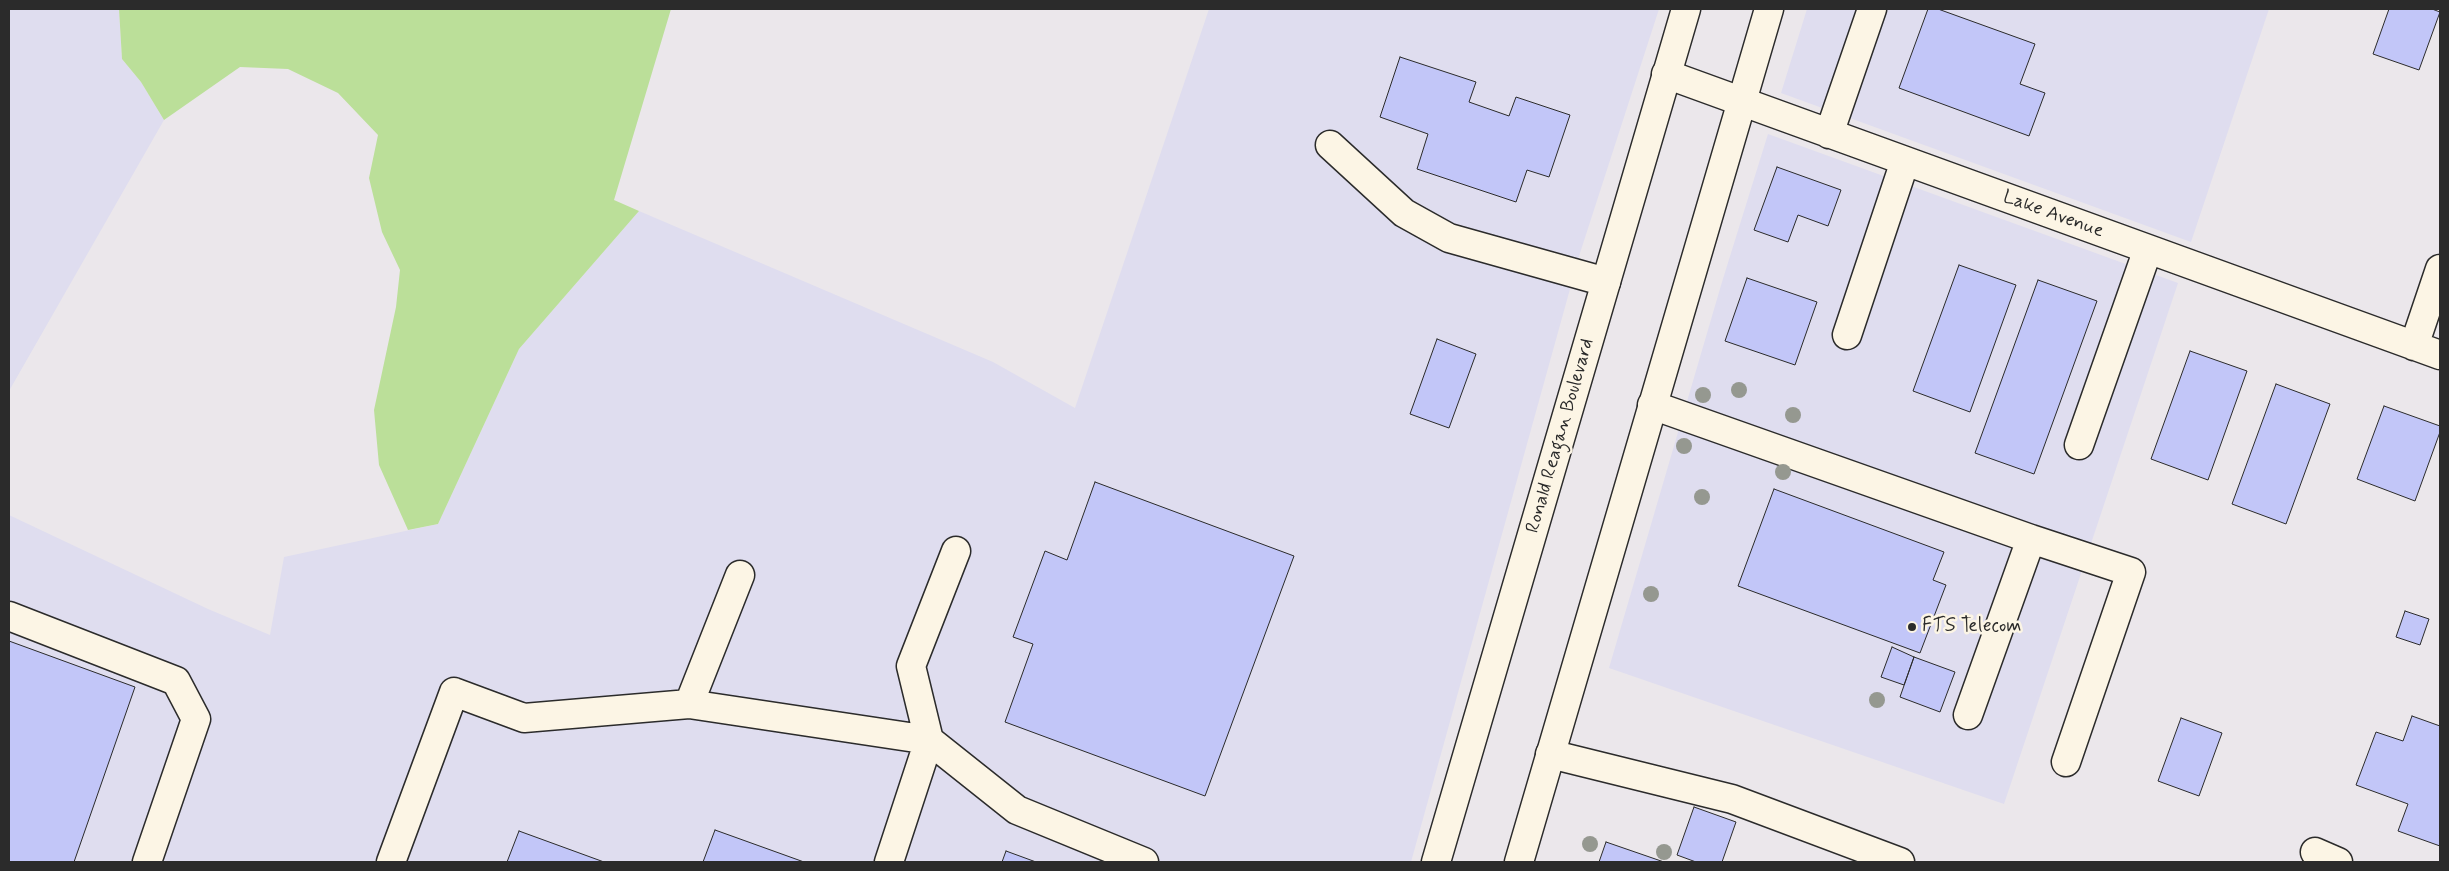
<!DOCTYPE html>
<style>
body{margin:0}
#map{position:relative;width:2449px;height:871px;overflow:hidden;background:#ebe7eb;font-family:Mynerve,sans-serif}
canvas{display:block}
.frame{position:absolute;inset:0;border:10px solid #2b2b2b;pointer-events:none}
</style>
<div id="map">
<canvas width="2449" height="871"></canvas>
<div class="frame"></div>
</div>
<script>
const ctx = document.querySelector('canvas').getContext('2d');
ctx.lineJoin = 'round';
function fillPath(path, color) { ctx.fillStyle = color; ctx.fill(path, 'evenodd'); }
const toPath = rows => new Path2D(rows.map(r => 'M' + r).join(''));
function trace(path, color, width, dash) { ctx.strokeStyle = color; ctx.lineWidth = width; ctx.lineCap = dash ? 'butt' : 'round'; ctx.setLineDash(dash || []); ctx.stroke(path); }
function write(font, color, halo, rows, align = 'center') {
  ctx.font = font + ' Mynerve,sans-serif'; ctx.lineWidth = 5; ctx.setLineDash([]); ctx.textBaseline = 'middle'; ctx.strokeStyle = halo; ctx.fillStyle = color; for (const [text, x, y, turn = 0] of rows) {
    ctx.save(); ctx.translate(x, y); ctx.rotate((+turn || 0) * Math.PI / 180); ctx.textAlign = isNaN(turn) ? turn : align; if (halo) ctx.strokeText(text, 0, 0); ctx.fillText(text, 0, 0); ctx.restore();
  }
}
fillPath(toPath([
 [9,9,119,9,122,59,141,82,164,120,9,391],
 [1209,9,1659,9,1580,253,1411,862,9,862,9,515,208,609,270,635,284,557,438,524,519,349,639,211,993,362,1075,408],
 [1807,9,2269,9,2191,242,1781,93],
 [1768,134,2178,283,2004,804,1609,668,1722,282]
]), '#dfddef');
fillPath(toPath([
 [119,9,671,9,614,200,639,211,519,349,438,524,408,530,379,465,374,410,396,307,400,270,382,232,369,178,378,135,338,93,288,69,240,67,164,120,141,82,122,59]
]), '#bbdf99');
const building = toPath([
 [1928,9,1938,9,2035,44,2020,84,2045,93,2029,136,1899,88,1928,9],
 [2389,9,2432,9,2440,12,2419,70,2373,54,2389,9],
 [1400,57,1476,82,1469,102,1509,116,1516,97,1570,115,1549,177,1527,170,1516,202,1417,169,1428,134,1380,117,1400,57],
 [1777,167,1841,190,1828,226,1798,215,1788,242,1754,230,1777,167],
 [1959,265,2016,285,1970,412,1913,391,1959,265],
 [1747,278,1817,302,1795,365,1725,341,1747,278],
 [2038,280,2097,301,2034,474,1975,453,2038,280],
 [1437,339,1476,354,1449,428,1410,414,1437,339],
 [2190,351,2247,371,2208,480,2151,459,2190,351],
 [2276,384,2330,404,2286,524,2232,504,2276,384],
 [2384,406,2440,426,2440,432,2415,501,2357,479,2384,406],
 [1095,482,1294,556,1205,796,1005,722,1033,644,1013,637,1045,551,1067,560,1095,482],
 [1774,489,1944,552,1933,580,1946,585,1920,653,1738,586,1774,489],
 [2405,611,2429,619,2420,645,2396,637,2405,611],
 [9,641,135,687,74,862,9,862,9,641],
 [1892,647,1914,657,1904,685,1881,677,1892,647],
 [1914,657,1955,672,1940,712,1900,697,1914,657],
 [2412,716,2440,726,2440,846,2398,831,2408,804,2356,785,2376,732,2403,741,2412,716],
 [2181,718,2222,733,2199,796,2158,781,2181,718],
 [1694,807,1736,822,1722,862,1696,862,1677,855,1694,807],
 [715,830,804,862,703,862,715,830],
 [519,831,604,862,507,862,519,831],
 [1606,842,1664,862,1599,862,1606,842],
 [1006,851,1036,862,1002,862,1006,851]
]);
fillPath(building, '#c2c6f8');
trace(building, '#2b2b2b', 1);
const minor = toPath([
 [1666,74,2440,355],
 [1829,134,1872,9],
 [1330,145,1404,213,1449,238,1606,282],
 [1847,335,1905,161],
 [2414,346,2440,269],
 [1652,405,2031,539,1968,715],
 [2079,445,2148,249],
 [2031,539,2131,572,2066,762],
 [956,551,911,666,929,740,1017,810,1144,862],
 [9,616,176,681,196,719,147,862],
 [689,704,740,575],
 [1550,754,1732,799,1900,862],
 [2315,852,2338,862],
 [391,862,454,692,524,718,689,704,929,740,889,862]
]);
const major = toPath([
 [1436,862,1686,9],
 [1519,862,1769,9]
]);
trace(minor, '#2b2b2b', 31);
trace(major, '#2b2b2b', 31);
trace(minor, '#fcf5e5', 28);
trace(major, '#fcf5e5', 28);
ctx.fillStyle = '#959890';
for (const [x, y] of [
 [1739,390],
 [1703,395],
 [1793,415],
 [1684,446],
 [1783,472],
 [1702,497],
 [1651,594],
 [1877,700],
 [1590,844],
 [1664,852]
]) { ctx.beginPath(); ctx.arc(x, y, 8, 0, 2 * Math.PI); ctx.fill(); }
for (const [x, y, r, color] of [
 [1912,627,5,"#2b2b2b"]
]) { const dot = new Path2D(); dot.arc(x, y, r, 0, 2 * Math.PI); ctx.fillStyle = color; ctx.fill(dot); trace(dot, '#fcf5e5', 2); }
write('19px', '#2b2b2b', '#fcf5e5', [
 ["Lake Avenue",2053,215,20],
 ["Ronald Reagan Boulevard",1561,436,-74]
]);
write('19px', '#2b2b2b', '#fcf5e5', [
 ["FTS Telecom",1922,627]
], 'left');
</script>
